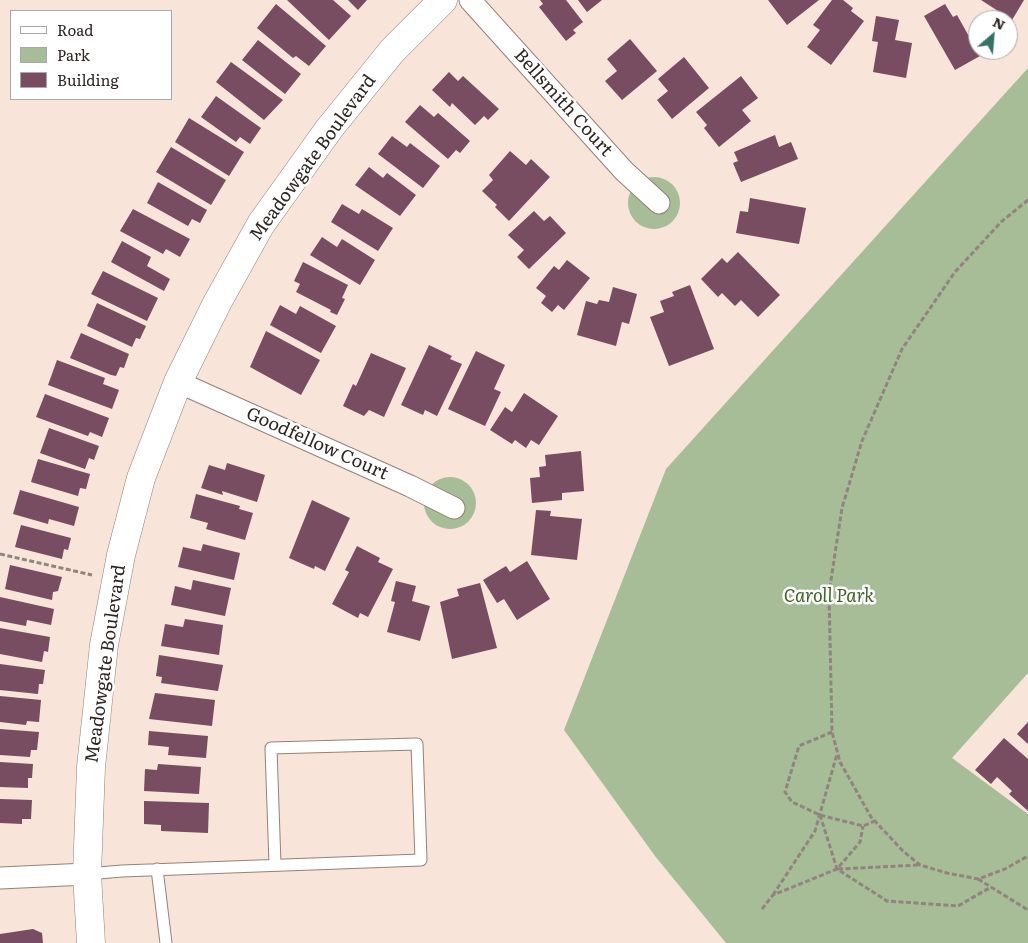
<!DOCTYPE html>
<style>
body{margin:0}
#map{position:relative;width:1028px;height:943px;overflow:hidden;background:#f8e4d9;font-family:Literata,serif}
canvas{display:block}
.legend{position:absolute;left:10px;top:10px;width:162px;height:90px;box-sizing:border-box;background:#fff;border:1px solid #aba9a7;margin:0;padding:6px 9px;list-style:none;font-size:15px;color:#2e2723}
.legend li{display:flex;align-items:center;gap:10px;height:25px}
.legend b{width:25px;border:1px solid #aba9a7}
.north{position:absolute;left:968px;top:10px;width:50px;height:50px;box-sizing:border-box;background:#fff;border:1px solid #aba9a7;border-radius:50%;rotate:27deg;font-size:14px;font-weight:700;line-height:20px;text-align:center;color:#2e2723}
.north::after{content:'';display:block;margin:auto;width:18px;height:22px;background:#337463;clip-path:polygon(50% 0,100% 100%,50% 72%,0 100%)}
</style>
<div id="map">
<canvas width="1028" height="943"></canvas>
<ul class="legend">
<li><b style="height:6px;background:#fff"></b>Road</li>
<li><b style="height:14px;background:#a6bd98"></b>Park</li>
<li><b style="height:14px;background:#784c61"></b>Building</li>
</ul>
<div class="north">N</div>
</div>
<script>
const ctx = document.querySelector('canvas').getContext('2d');
ctx.lineJoin = 'round';
function fillPath(path, color) { ctx.fillStyle = color; ctx.fill(path, 'evenodd'); }
const toPath = rows => new Path2D(rows.map(r => 'M' + r).join(''));
function trace(path, color, width, dash) { ctx.strokeStyle = color; ctx.lineWidth = width; ctx.lineCap = dash ? 'butt' : 'round'; ctx.setLineDash(dash || []); ctx.stroke(path); }
function write(font, color, halo, rows, align = 'center') {
  ctx.font = font + ' Literata,serif'; ctx.lineWidth = 5; ctx.setLineDash([]); ctx.textBaseline = 'middle'; ctx.strokeStyle = halo; ctx.fillStyle = color; for (const [text, x, y, turn = 0] of rows) {
    ctx.save(); ctx.translate(x, y); ctx.rotate((+turn || 0) * Math.PI / 180); ctx.textAlign = isNaN(turn) ? turn : align; if (halo) ctx.strokeText(text, 0, 0); ctx.fillText(text, 0, 0); ctx.restore();
  }
}
fillPath(toPath([
 [1028,68,1028,673,952,758,1028,814,1028,943,726,943,655,856,564,730,666,469],
 '628 203a26 26 0 1 1 52 0a26 26 0 1 1-52 0Z',
 '424 503a26 26 0 1 1 52 0a26 26 0 1 1-52 0Z'
]), '#a6bd98');
fillPath(toPath([
 [287,0,333,0,351,16,329,40],
 [348,0,367,0,358,10],
 [540,0,566,0,583,22,573,30,576,33,566,41,539,7,543,4],
 [578,0,602,0,587,12],
 [768,0,819,0,787,25],
 [832,0,843,0,853,8,851,11,864,21,831,65,807,47,820,30,813,25],
 [981,0,1024,0,1012,20],
 [276,4,326,46,309,66,296,56,293,58,257,28],
 [945,4,953,17,957,15,980,56,955,70,924,16],
 [876,16,899,20,895,40,912,43,906,78,873,72,878,42,872,41],
 [630,39,657,71,622,100,605,81,617,71,607,59],
 [258,40,301,74,285,94,242,60],
 [684,57,709,88,672,119,657,100,668,91,658,79],
 [231,62,283,100,264,120,216,82],
 [449,72,458,81,463,76,499,109,488,120,484,116,475,125,452,103,450,107,432,90],
 [741,76,758,98,742,110,751,121,719,147,704,128,707,125,696,112],
 [216,96,261,128,250,144,240,137,236,142,201,117],
 [420,105,434,117,438,113,470,141,460,153,456,150,448,159,405,122],
 [189,118,244,152,229,176,175,142],
 [775,135,779,147,791,142,798,159,741,182,733,163,738,161,734,152],
 [392,136,407,147,410,143,440,166,423,188,378,154],
 [171,147,226,180,211,205,156,172],
 [510,151,526,165,531,159,550,177,509,221,495,207,497,205,482,191,493,180,489,175],
 [369,167,383,178,387,173,416,195,400,216,355,185],
 [158,182,207,210,200,223,192,219,188,226,147,203],
 [750,198,806,208,799,244,736,233,740,211,748,212],
 [342,204,359,214,362,209,393,228,378,251,331,222],
 [133,209,190,239,180,257,166,249,163,254,120,231],
 [534,211,544,221,550,216,566,233,529,269,517,257,524,250,508,235],
 [322,237,337,247,342,239,375,260,360,285,310,255],
 [122,241,151,257,147,266,170,279,164,291,111,262],
 [738,252,780,295,758,317,741,300,735,306,722,293,718,297,701,279,722,258,727,263],
 [567,260,590,278,564,310,558,305,552,312,541,303,546,296,536,288,554,266,559,270],
 [303,262,348,285,342,298,345,299,337,315,330,312,331,310,296,292,300,284,294,281],
 [103,271,158,298,147,321,91,294],
 [690,285,714,349,669,366,650,317,664,312,660,301,674,296,672,292],
 [613,287,637,294,629,324,622,322,616,346,577,335,586,301,597,304,599,300,609,302],
 [97,303,146,326,140,339,136,338,132,347,87,326],
 [280,305,296,314,300,306,336,326,321,353,270,325],
 [266,331,320,360,301,395,250,367],
 [81,333,129,354,124,368,120,367,116,376,111,375,70,358],
 [429,345,452,356,450,359,462,364,437,416,425,410,423,415,401,405],
 [476,351,505,365,494,389,501,392,485,426,448,409],
 [371,353,406,368,384,417,369,410,364,416,343,406,353,384,356,386],
 [57,360,105,378,103,384,119,390,112,409,48,385],
 [524,393,558,416,539,445,531,440,526,448,515,440,512,444,490,430,505,407,512,412],
 [45,394,109,418,102,437,90,432,88,436,36,417],
 [49,428,99,446,94,460,89,458,85,469,40,453],
 [581,451,584,491,562,493,562,500,532,503,530,478,540,477,539,467,546,466,545,455],
 [38,459,90,474,86,489,80,488,78,496,31,482],
 [227,463,265,475,257,502,222,491,223,495,201,488,209,465,225,470],
 [20,490,79,507,74,526,49,519,48,524,13,514],
 [196,494,240,506,239,509,253,513,245,540,206,529,208,523,190,518],
 [312,500,350,518,325,571,315,566,314,569,289,558],
 [536,510,551,511,550,516,582,519,577,560,531,555],
 [21,525,71,538,68,550,64,549,62,559,15,547],
 [203,544,240,553,234,580,178,567,183,547,201,551],
 [357,546,380,558,378,562,393,569,368,617,360,613,358,618,332,604,349,572,345,570],
 [527,561,550,599,517,620,504,599,497,603,483,580,506,566,510,572],
 [10,565,62,577,58,591,53,592,52,600,5,589],
 [193,580,231,588,225,616,171,605,175,586,191,590],
 [396,581,416,586,412,601,430,606,420,641,387,632,395,602,391,601],
 [480,583,497,648,452,659,440,602,459,596,457,589],
 [0,597,54,609,51,625,27,620,26,626,0,621],
 [185,619,223,625,219,655,161,646,165,624,183,627],
 [0,628,50,637,48,652,44,651,42,662,0,654],
 [159,655,223,665,218,691,161,683,162,677,156,676],
 [0,664,45,670,43,684,39,684,38,694,0,690],
 [155,693,215,700,212,726,149,719],
 [0,696,41,700,39,722,27,721,26,725,0,722],
 [1028,722,1028,744,1017,734],
 [0,729,39,732,37,750,31,750,30,757,0,755],
 [149,731,208,736,206,758,168,755,169,747,148,745],
 [1004,738,1028,759,1028,811,1009,794,1012,791,997,777,991,784,975,770],
 [0,762,33,764,32,778,28,778,28,788,0,787],
 [158,764,201,767,199,794,144,791,145,769,157,770],
 [0,799,32,800,31,819,22,819,22,824,0,823],
 [144,801,209,803,208,833,161,831,161,825,144,824],
 [33,929,42,933,43,943,0,943,0,934]
]), '#784c61');
const lane = toPath([
 [157,869,166,943],
 [87,874,122,871,421,860,417,744,271,748,275,865]
]);
const street = toPath([
 [470,0,624,171,659,203],
 [178,382,410,486,454,508],
 [0,878,87,874]
]);
const secondary = toPath([
 [91,943,87,874,91,767,104,645,121,555,141,478,178,382,217,303,261,224,329,129,392,51,443,0]
]);
trace(lane, '#948278', 13);
trace(street, '#948278', 23);
trace(secondary, '#948278', 29);
trace(toPath([
 [1028,200,1001,222,955,272,902,349,862,441,842,508,829,593,832,732,840,762,871,817,903,851,920,865,947,873,978,879,1005,869,1028,856],
 [0,554,92,575],
 [832,732,799,746,785,792,792,802,820,815,863,826,875,821],
 [820,815,837,869,887,901,958,906,991,887],
 [838,869,919,865],
 [978,879,1028,910],
 [773,895,815,831,837,754],
 [762,909,773,895,837,869,860,842,863,826]
]), '#92847d', 3, [5, 2.5]);
trace(lane, '#fff', 11);
trace(street, '#fff', 21);
trace(secondary, '#fff', 28);
write('18px', '#2e2723', '#fff', [
 ["Bellsmith Court",563,103,48],
 ["Meadowgate Boulevard",313,158,-54],
 ["Goodfellow Court",317,444,24],
 ["Meadowgate Boulevard",106,664,-82]
]);
write('italic 18px', '#3f6227', '#fff', [
 ["Caroll Park",829,597]
]);
</script>
